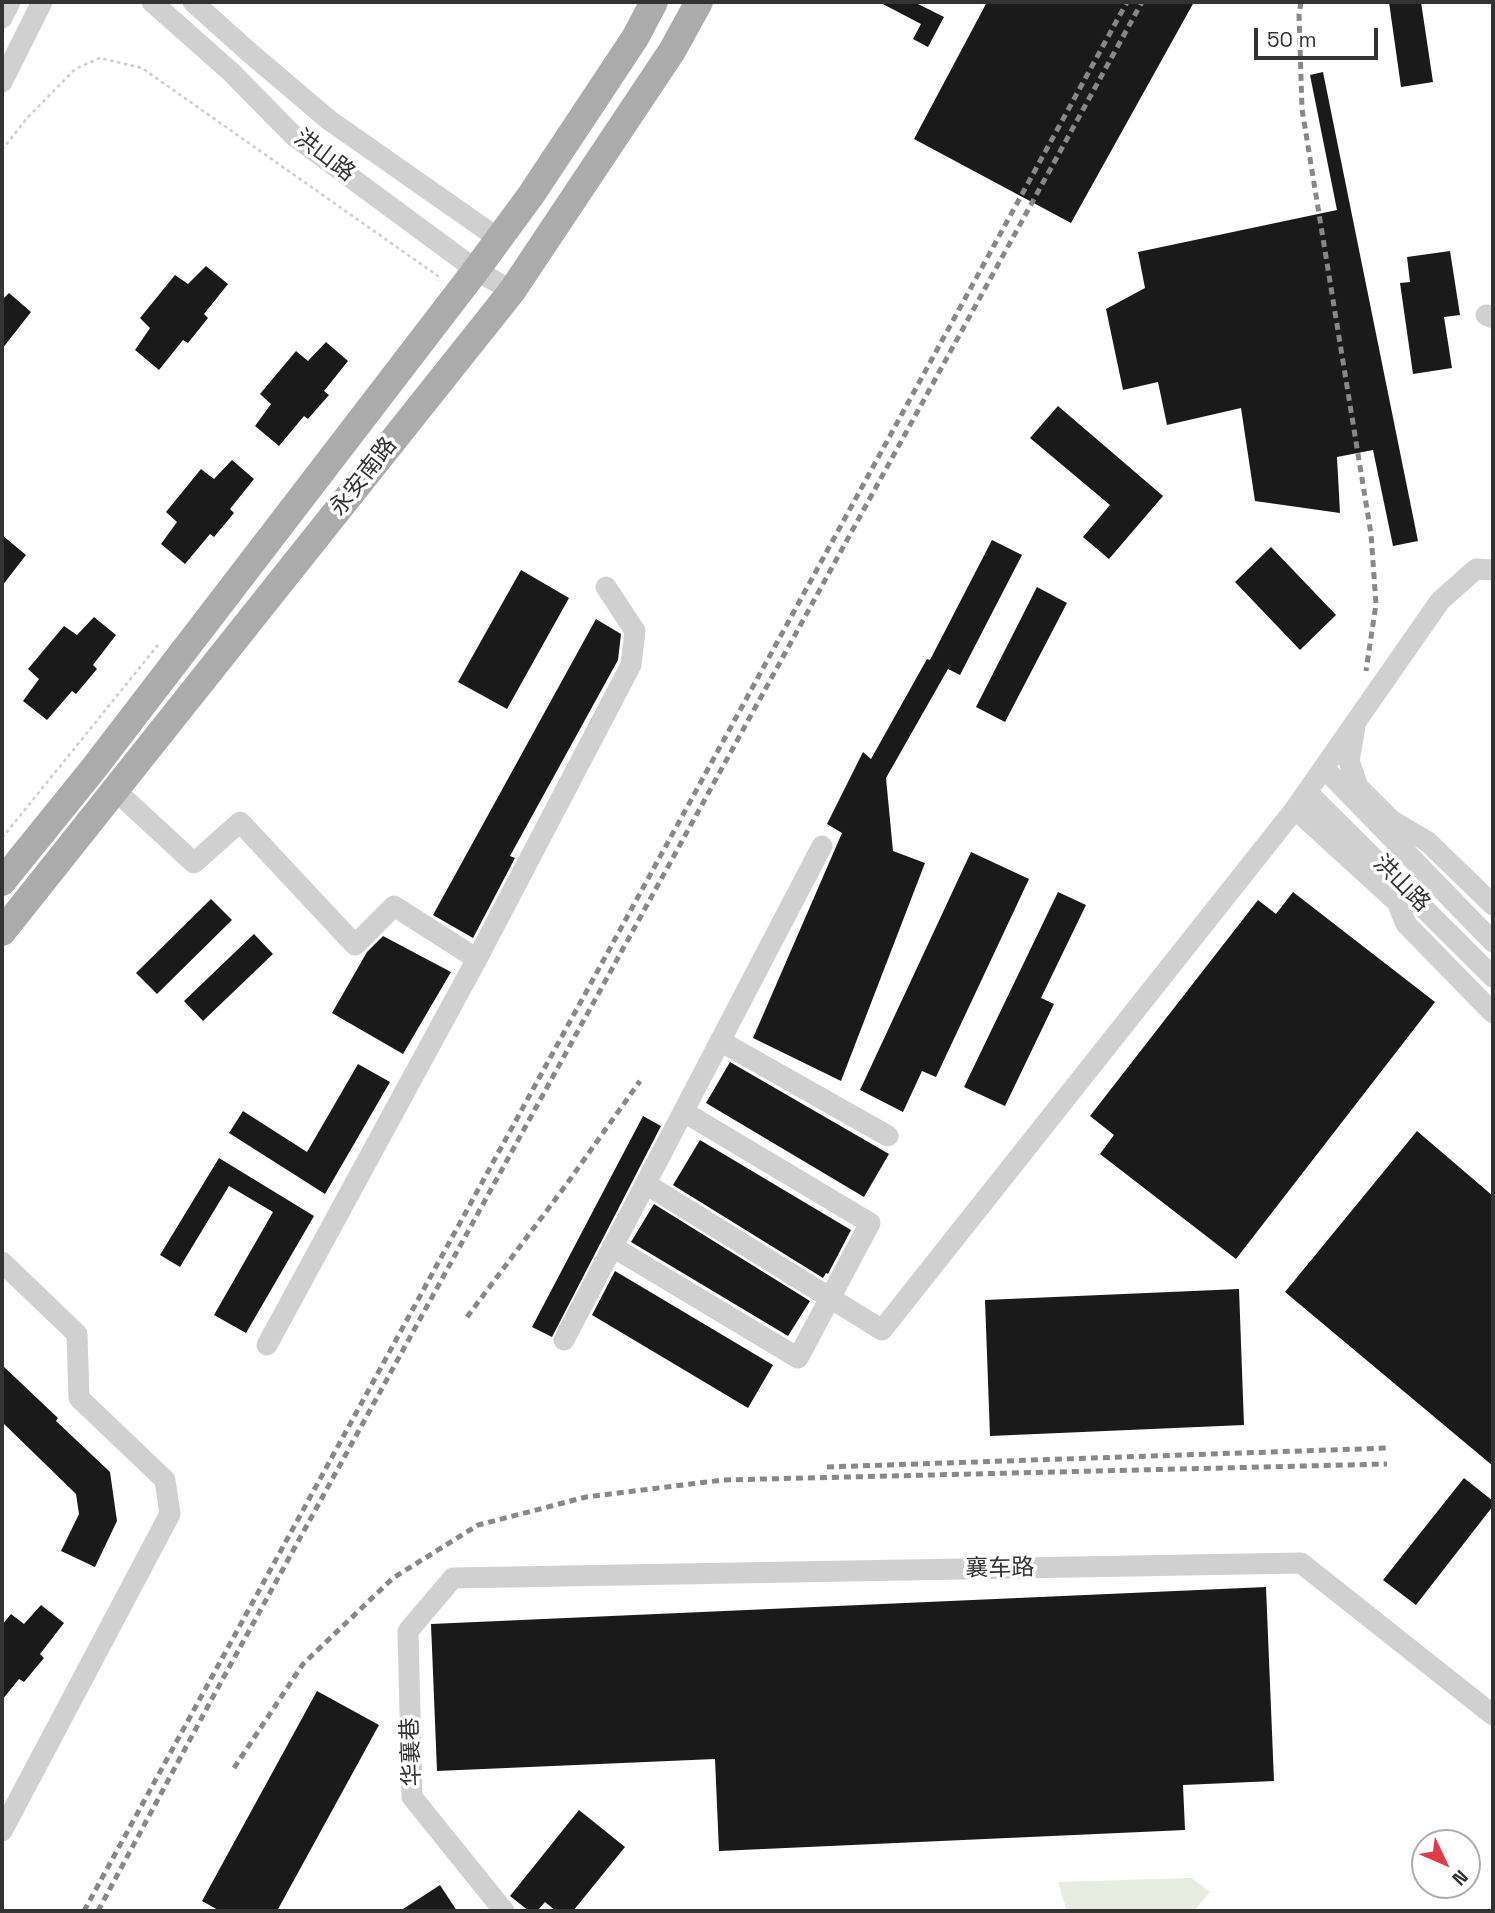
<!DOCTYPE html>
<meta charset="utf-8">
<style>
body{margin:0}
#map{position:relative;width:1495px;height:1913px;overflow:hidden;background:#fff;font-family:"Space Grotesk",sans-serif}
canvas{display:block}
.frame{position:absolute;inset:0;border:4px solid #333;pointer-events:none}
.north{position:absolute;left:1411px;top:1829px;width:70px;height:70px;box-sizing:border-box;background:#fff;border:2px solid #adadad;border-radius:50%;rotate:134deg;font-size:19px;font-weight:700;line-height:28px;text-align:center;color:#333}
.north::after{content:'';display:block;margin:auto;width:24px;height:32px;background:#e63946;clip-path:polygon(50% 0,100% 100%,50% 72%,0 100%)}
.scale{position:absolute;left:1254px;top:28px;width:124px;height:32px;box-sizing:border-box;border:4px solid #333;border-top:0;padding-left:9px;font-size:21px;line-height:24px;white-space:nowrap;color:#333;-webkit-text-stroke:5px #fff;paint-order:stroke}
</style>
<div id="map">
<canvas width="1495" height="1913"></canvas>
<div class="frame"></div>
<div class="north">N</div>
<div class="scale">50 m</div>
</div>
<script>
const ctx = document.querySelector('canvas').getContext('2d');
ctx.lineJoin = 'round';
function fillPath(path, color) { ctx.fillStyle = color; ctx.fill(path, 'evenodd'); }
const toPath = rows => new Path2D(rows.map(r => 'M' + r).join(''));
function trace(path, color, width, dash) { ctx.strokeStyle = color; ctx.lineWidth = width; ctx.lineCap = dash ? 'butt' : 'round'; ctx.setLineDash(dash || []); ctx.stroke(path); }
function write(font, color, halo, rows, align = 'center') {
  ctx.font = font + ' "Space Grotesk","Noto Sans SC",sans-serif'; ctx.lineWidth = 7; ctx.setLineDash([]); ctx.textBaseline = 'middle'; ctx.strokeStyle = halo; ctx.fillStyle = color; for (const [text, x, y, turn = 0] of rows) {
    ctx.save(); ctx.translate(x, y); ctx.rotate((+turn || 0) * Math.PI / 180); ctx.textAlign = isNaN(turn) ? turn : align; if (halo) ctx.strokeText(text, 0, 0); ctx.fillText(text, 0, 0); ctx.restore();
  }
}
fillPath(toPath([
 [1191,1878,1210,1892,1194,1911,1067,1911,1058,1882]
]), '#e6ecdf');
fillPath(toPath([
 [879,2,914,2,944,17,928,47,913,39,921,24],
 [987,2,1194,2,1071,223,914,139],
 [1389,2,1421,2,1433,82,1401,87],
 [1323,72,1418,541,1393,546,1373,450,1337,457,1340,513,1255,501,1241,408,1167,425,1158,382,1123,390,1106,309,1145,288,1138,252,1337,210,1310,75],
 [1450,251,1460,315,1444,317,1452,368,1413,374,1400,283,1410,282,1407,257],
 [206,266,228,284,204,314,208,318,188,343,183,340,159,370,135,350,150,328,140,318,175,275,188,284],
 [9,293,31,312,2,349,2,300],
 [326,342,348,361,324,391,329,395,308,419,304,416,279,446,255,426,271,404,260,394,296,351,308,361],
 [1058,406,1163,496,1109,559,1083,537,1110,505,1030,438],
 [232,460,254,479,230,509,234,513,214,537,210,534,185,564,161,544,177,522,166,512,201,469,214,479],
 [2,535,26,555,2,586],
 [992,540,1022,555,960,675,948,669,886,778,893,851,925,863,841,1081,753,1038,842,833,827,824,863,752,871,759,927,659,930,660],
 [1271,547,1336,615,1300,650,1235,582],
 [521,570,569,598,507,709,458,682],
 [1037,587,1067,603,1005,722,976,707],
 [94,617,116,635,93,665,97,669,76,694,72,691,47,720,23,701,39,679,28,669,64,626,77,635],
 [596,619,621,634,618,660,510,856,515,858,473,938,433,915],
 [971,852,1029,879,936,1077,922,1071,903,1112,860,1090],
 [1058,892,1086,905,1041,998,1054,1004,1005,1106,964,1087],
 [1293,892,1435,1002,1236,1259,1100,1154,1114,1135,1090,1116,1258,900,1276,914],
 [211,899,232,920,157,994,136,973],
 [254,934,273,954,203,1021,184,1001],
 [383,936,451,972,403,1054,332,1013,367,952],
 [730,1062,889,1154,864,1197,706,1103],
 [358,1064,390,1082,325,1194,229,1133,243,1111,307,1152],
 [643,1116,661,1126,552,1337,532,1327],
 [1417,1131,1493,1196,1493,1466,1285,1292],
 [700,1140,851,1230,828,1274,826,1273,823,1278,673,1185],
 [219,1158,314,1216,246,1333,214,1315,273,1212,229,1186,180,1267,160,1255],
 [654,1204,810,1301,788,1336,631,1242],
 [615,1271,773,1365,748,1408,592,1315],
 [1239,1289,1244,1425,990,1436,985,1300],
 [2,1365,58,1418,56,1421,110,1472,117,1521,95,1567,61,1551,79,1514,76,1494,2,1422],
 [1464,1478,1493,1501,1493,1506,1416,1605,1383,1580],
 [1266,1587,1274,1781,1183,1785,1185,1830,719,1851,715,1759,437,1771,431,1624],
 [41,1605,64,1623,40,1654,44,1658,24,1682,19,1679,2,1700,2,1625,11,1614,24,1624],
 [317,1691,379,1725,277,1911,220,1911,202,1901],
 [579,1810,625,1847,573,1911,556,1911,545,1902,537,1911,529,1911,510,1896],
 [440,1885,457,1911,400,1911]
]), '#1a1a1a');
trace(toPath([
 [2,150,27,118,75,69,100,58,142,68,438,276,438,281],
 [2,838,158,645]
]), '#cdcdcd', 2.5, [3.5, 3.5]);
trace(toPath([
 [152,2,231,72,293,135,476,270,512,291],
 [193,2,250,53,329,120,499,239],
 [2,18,10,2],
 [2,82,42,2],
 [1486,315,1493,318],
 [1355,727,1349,761,1358,787,1391,820,1428,842,1493,905],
 [1324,768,1493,942],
 [116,791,194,863,240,822,355,945,394,906,477,959,267,1345],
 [1307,792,1493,977],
 [1295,809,1397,902,1406,924,1493,1013],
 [477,959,631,665,635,631,606,587],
 [720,1041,888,1136],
 [646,1184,882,1330,1295,809,1440,601,1476,569,1493,570],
 [613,1247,798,1358,870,1223,684,1112],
 [2,1262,77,1334,79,1398,165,1480,170,1514,2,1831],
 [564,1340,822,846],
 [504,1911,412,1797,408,1631,453,1578,1301,1563,1493,1715]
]), '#d0d0d0', 21);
trace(toPath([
 [2,882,94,768,476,270,531,195,635,38,654,2],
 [2,932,512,291,672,51,699,2]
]), '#ababab', 28);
trace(toPath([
 [1301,2,1299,14,1302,109,1371,534,1376,604,1366,671],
 [467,1317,566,1185,640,1081],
 [827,1467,1388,1448],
 [234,1768,303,1664,393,1578,478,1525,586,1497,723,1480,1387,1464],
 [84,1911,1127,2],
 [98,1911,215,1693,1142,2]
]), '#888', 5, [7, 5]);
write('23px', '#333', '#fff', [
 ["洪山路",324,156,37],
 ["永安南路",364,477,-52],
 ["洪山路",1401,884,45],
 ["襄车路",1000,1569,-1],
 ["华襄巷",412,1752,-92]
]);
</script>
